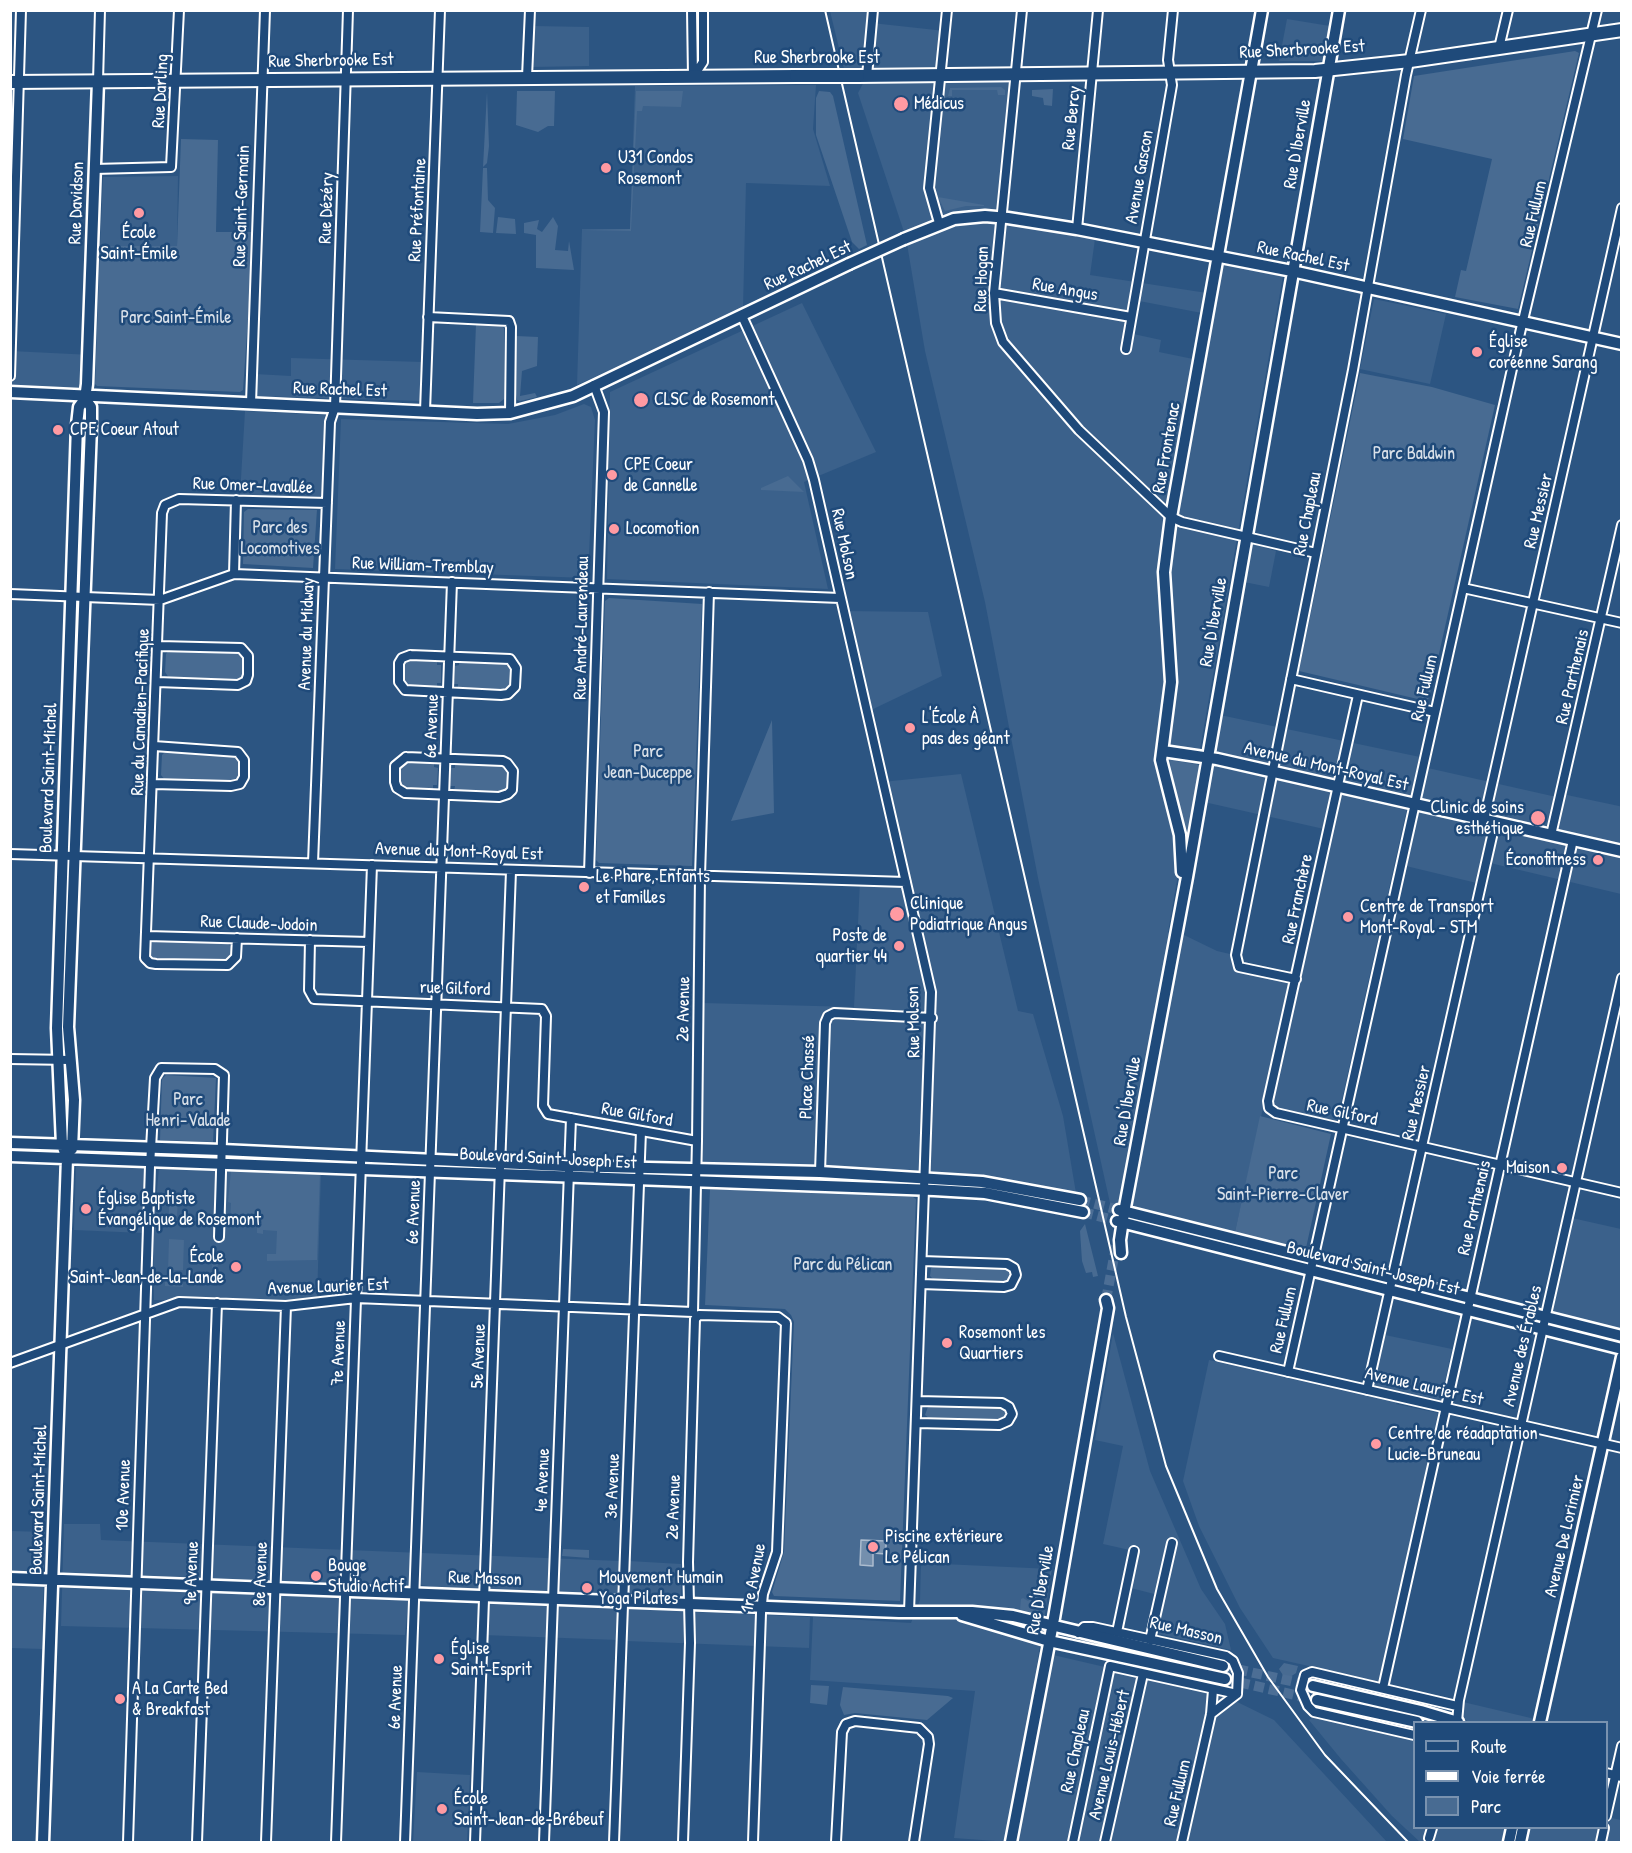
<!DOCTYPE html>
<meta charset="utf-8">
<style>
body{margin:0}
#map{position:relative;width:1632px;height:1853px;overflow:hidden;background:#2c5582;font-family:"Patrick Hand",sans-serif}
canvas{display:block}
.frame{position:absolute;inset:0;border:12px solid #fff;pointer-events:none}
.legend{position:absolute;left:1413px;top:1721px;width:195px;height:108px;box-sizing:border-box;background:#1f4a7a;border:2px solid #7992af;margin:0;padding:8px 10px;list-style:none;font-size:18px;color:#fff}
.legend li{display:flex;align-items:center;gap:12px;height:30px}
.legend b{width:30px;border:2px solid #7992af}
</style>
<div id="map">
<canvas width="1632" height="1853"></canvas>
<div class="frame"></div>
<ul class="legend">
<li><b style="height:8px;background:#1f4a7a"></b>Route</li>
<li><b style="height:8px;background:#fff"></b>Voie ferrée</li>
<li><b style="height:16px;background:#486b92"></b>Parc</li>
</ul>
</div>
<script>
const ctx = document.querySelector('canvas').getContext('2d');
ctx.lineJoin = 'round';
function fillPath(path, color) { ctx.fillStyle = color; ctx.fill(path, 'evenodd'); }
const toPath = rows => new Path2D(rows.map(r => 'M' + r).join(''));
function trace(path, color, width, dash) { ctx.strokeStyle = color; ctx.lineWidth = width; ctx.lineCap = dash ? 'butt' : 'round'; ctx.setLineDash(dash || []); ctx.stroke(path); }
function write(font, color, halo, rows, align = 'center') {
  ctx.font = font + ' "Patrick Hand",sans-serif'; ctx.lineWidth = 5; ctx.setLineDash([]); ctx.textBaseline = 'middle'; ctx.strokeStyle = halo; ctx.fillStyle = color; for (const [text, x, y, turn = 0] of rows) {
    ctx.save(); ctx.translate(x, y); ctx.rotate((+turn || 0) * Math.PI / 180); ctx.textAlign = isNaN(turn) ? turn : align; if (halo) ctx.strokeText(text, 0, 0); ctx.fillText(text, 0, 0); ctx.restore();
  }
}
fillPath(toPath([
 [830,11,871,11,864,74,845,73],
 [1287,19,1330,26,1325,61,1279,61],
 [872,23,945,31,941,76,1015,75,1001,217,1096,232,1090,275,1207,293,1221,263,1283,276,1168,932,1182,934,1217,951,1230,954,1238,968,1292,980,1235,1232,1110,1203,1038,878,985,602,925,351,906,238,858,93,867,76],
 [1134,300,1207,314,1198,360,1159,352,1161,340,1129,333],
 [533,26,589,27,589,66,532,67],
 [816,85,813,129,830,186,746,183,743,309,577,385,582,229,630,229,635,86],
 [178,176,177,246,100,246,103,177],
 [1374,299,1446,314,1430,384,1360,369],
 [802,303,876,452,804,482,828,589,607,579,610,392],
 [11,351,92,355,91,390,11,386],
 [291,358,423,362,422,401,254,396,255,374,291,376],
 [584,404,591,407,595,420,588,578,335,569,341,419,508,424,555,415],
 [245,411,325,415,321,497,240,495],
 [1250,543,1276,551,1269,587,1244,582],
 [843,611,928,612,942,676,867,712],
 [1220,715,1420,757,1419,766,1552,796,1567,795,1619,806,1621,807,1621,894,1490,863,1485,885,1406,866,1420,800,1335,780,1324,829,1204,802],
 [961,774,1018,1011,1033,1014,1063,1116,1076,1193,982,1180,699,1170,703,1003,854,1007,860,881,905,882,882,782],
 [1341,793,1407,808,1337,1122,1272,1107],
 [76,1162,145,1164,143,1233,74,1230],
 [159,1168,321,1173,317,1299,287,1303,154,1300,153,1234],
 [1572,1218,1621,1229,1621,1329,1548,1313],
 [1113,1333,1150,1471,1201,1589,1225,1624,1231,1650,1159,1634,1162,1596,1127,1587,1134,1551,1103,1544,1123,1446,1095,1440],
 [1385,1335,1452,1349,1441,1400,1399,1391,1396,1404,1438,1413,1380,1682,1273,1658,1240,1608,1199,1526,1183,1481,1209,1360,1371,1397],
 [64,1524,100,1524,101,1540,620,1561,618,1640,483,1635,484,1595,410,1583,405,1635,61,1626],
 [11,1531,45,1532,42,1649,11,1648],
 [629,1561,681,1564,681,1597,628,1594],
 [921,1563,1052,1569,1009,1842,954,1838,975,1691,810,1680,813,1617,911,1623,920,1600],
 [626,1609,810,1617,809,1648,626,1641],
 [1049,1654,1221,1694,1274,1720,1387,1842,1013,1842],
 [1463,1702,1535,1719,1534,1722,1469,1722,1461,1717],
 [1315,1716,1414,1738,1414,1828,1427,1828,1424,1842,1420,1842,1392,1816,1341,1759,1309,1720],
 [417,1772,470,1775,467,1842,413,1842],
 [1607,1817,1621,1820,1621,1842,1523,1842,1526,1828,1606,1828],
 [1437,1828,1509,1828,1505,1842,1433,1842]
]), '#3b618b');
fillPath(toPath([
 [1575,51,1579,53,1518,309,1455,297,1461,270,1466,271,1492,159,1403,139,1414,76],
 [1001,87,1005,90,1005,95,998,95,997,90,952,90,952,96,948,96,950,88],
 [1053,89,1052,106,1044,105,1043,98,1032,96,1032,90],
 [517,91,555,91,554,126,548,126,538,132,516,125],
 [636,91,683,91,681,107,643,106,642,111,637,111,631,231,582,230,630,229],
 [819,91,830,92,833,96,867,245,859,249,852,242,816,135,816,98],
 [487,92,489,146,487,163,483,167],
 [181,139,218,140,216,232,254,232,243,390,240,392,97,386,95,384,100,246,177,246],
 [483,168,487,168,488,200,495,208,493,233,480,232],
 [938,197,984,205,984,206,966,206,945,211],
 [498,217,515,219,516,234,496,233],
 [553,217,558,226,555,250,568,251,569,241,574,270,536,268,536,235,524,233,524,223,539,220,537,229,542,232],
 [476,324,500,325,504,328,504,399,499,403,473,403],
 [516,336,538,337,537,366,522,371,520,396,535,393,537,397,520,401,517,400,515,388],
 [1360,373,1432,387,1495,405,1429,698,1426,701,1299,671],
 [788,476,804,492,761,490,761,488],
 [248,509,317,510,313,568,243,564,244,512],
 [609,598,702,604,692,866,599,863,596,860,605,601],
 [170,649,240,652,245,659,244,676,234,681,169,678,165,672,166,654],
 [409,658,437,660,437,665,441,665,441,683,437,683,437,688,406,686,402,680,403,662],
 [459,660,508,662,512,669,509,689,502,692,458,689,458,684,454,684,455,666,459,665],
 [772,720,774,813,731,821],
 [166,751,235,754,241,761,240,777,233,782,165,780,161,775,162,755],
 [1170,760,1199,765,1189,837,1173,786],
 [406,761,434,762,434,767,438,768,437,785,433,785,433,790,408,790,401,787,399,767],
 [455,762,505,765,509,771,507,789,500,793,454,791,455,786,450,786,451,768,455,768],
 [159,941,227,943,234,949,232,956,224,961,154,960,149,955,148,947,151,943],
 [166,1075,216,1078,213,1142,160,1140,162,1079],
 [1260,1116,1331,1134,1306,1248,1304,1250,1235,1232],
 [231,1170,320,1173,317,1260,267,1261,267,1254,276,1254,277,1231,263,1230,263,1234,257,1233,257,1225,230,1224,231,1203,228,1202],
 [710,1189,913,1197,916,1199,900,1601,774,1596,772,1592,784,1552,794,1322,791,1315,785,1309,705,1305],
 [169,1200,178,1200,177,1216,169,1216],
 [1085,1224,1098,1276,1093,1277,1092,1272,1086,1273,1082,1261,1080,1231],
 [169,1239,184,1240,183,1270,168,1270],
 [213,1251,218,1251,217,1285,211,1285],
 [936,1265,1007,1268,1012,1275,1010,1281,1005,1283,935,1281,930,1276,931,1268],
 [165,1276,183,1277,183,1287,165,1286],
 [929,1404,1000,1406,1007,1410,1007,1416,999,1422,930,1419,925,1415],
 [563,1549,589,1550,589,1558,562,1556],
 [1052,1569,1041,1610,1035,1613,1020,1610,1021,1599,1023,1598,1028,1601,1043,1587],
 [1284,1663,1298,1666,1296,1673,1286,1680,1279,1669],
 [811,1685,829,1686,827,1705,810,1703],
 [843,1687,948,1696,953,1698,927,1720,855,1713,844,1715,840,1705]
]), '#486b92');
const water = toPath([
 [861,1540,886,1541,886,1554,873,1553,873,1566,860,1565,861,1540]
]);
fillPath(water, '#748fad');
trace(water, '#acbcce', 1.5);
trace(toPath([
 [1080,1200,1119,1210],
 [1083,1212,1117,1221],
 [1106,1300,1116,1246],
 [1223,1666,1313,1686],
 [1225,1679,1317,1700]
]), '#4c6e95', 10, [10, 5]);
const street = toPath([
 [692,10,693,77],
 [1022,10,994,293,996,323,1003,342,1079,430,1171,517,1182,522,1316,553],
 [1499,48,1508,10],
 [867,76,873,10],
 [527,77,530,10],
 [693,77,703,62,703,10],
 [98,81,100,10],
 [94,169,171,167,179,10],
 [939,223,929,188,947,10],
 [1077,229,1098,10],
 [994,293,1131,317],
 [742,316,808,460,814,480,931,992,909,1612],
 [428,317,509,321,511,327,510,413],
 [1126,349,1172,85,1168,60,1173,10],
 [10,376,21,10],
 [251,403,265,10],
 [425,411,440,10],
 [234,574,236,500],
 [1463,588,1622,623],
 [10,594,160,600,234,574,840,598],
 [410,655,510,659,516,668,515,687,508,694,501,695,405,690,399,682,399,663,402,658,410,655],
 [1291,679,1435,712],
 [157,682,238,685,246,681,248,675,248,656,241,648,159,646],
 [1358,695,1268,1101,1269,1108,1276,1113,1622,1193],
 [406,757,503,761,507,763,513,771,512,790,508,794,499,797,405,793,397,788,395,782,395,766,406,757],
 [153,784,231,786,240,784,244,777,244,760,238,752,154,746],
 [1484,820,1622,208],
 [1551,835,1622,525],
 [10,854,906,882],
 [313,863,330,422,335,407,348,10],
 [589,873,604,412,594,385],
 [147,936,369,942],
 [237,938,236,957,228,965,156,964,150,963,145,958,162,513,165,505,179,499,327,503],
 [1296,979,1239,967,1236,955,1353,370,1406,75,1421,10],
 [10,1059,70,1060],
 [697,1141,700,876,709,592],
 [820,1172,825,1023,828,1016,834,1013,932,1018],
 [921,1284,1004,1287,1011,1285,1016,1275,1014,1268,1007,1264,922,1261],
 [1219,1356,1622,1448],
 [10,1363,179,1302,286,1306,356,1298,693,1312,697,1141,548,1114,543,1106,546,1016,542,1009,314,999,309,990,310,940],
 [1288,1372,1520,333,1597,10],
 [1367,1390,1495,823],
 [917,1423,999,1425,1008,1421,1012,1414,1009,1407,1002,1403,918,1401],
 [1117,1632,1134,1551],
 [1078,1633,1084,1627,1093,1627,1226,1656,1233,1661,1238,1673,1237,1694],
 [1150,1640,1172,1543],
 [1383,1688,1573,840],
 [1211,1714,1237,1694],
 [1457,1722,1459,1700,1622,978],
 [1414,1735,1314,1712,1308,1706,1301,1690,1305,1675,1312,1672,1457,1706],
 [1606,1773,1622,1777],
 [1606,1816,1622,1746],
 [1429,1838,1432,1828],
 [128,1842,150,1166,155,1078,161,1068,215,1069,224,1075,219,1237],
 [197,1842,217,1303],
 [266,1842,286,1306],
 [336,1842,372,865],
 [405,1842,452,582],
 [475,1842,511,871],
 [544,1842,571,1118],
 [614,1842,641,1131],
 [683,1842,690,1643,688,1562,694,1352,695,1319,699,1315,778,1317,786,1323,777,1552,763,1594,761,1613,753,1842],
 [836,1842,842,1732,846,1724,855,1721,919,1728,928,1737,929,1744,914,1842],
 [1073,1842,1110,1666,1237,1694],
 [1105,1842,1143,1674],
 [1182,1842,1211,1714,1213,1690],
 [1601,1842,1604,1828]
]);
const secondary = toPath([
 [904,239,954,219,985,216,1008,218,1077,229,1292,271,1622,344],
 [10,392,477,414,510,413,573,396,849,264],
 [1163,751,1217,759,1622,851],
 [1182,872,1180,835,1161,760,1171,682,1164,572,1171,517,1262,10],
 [10,1143,222,1150,563,1166,820,1172,982,1182,1080,1200],
 [72,1149,74,1100,68,1027,91,427,91,407,85,399],
 [10,1156,934,1190,985,1193,1083,1212],
 [1119,1210,1622,1336],
 [1117,1221,1622,1349],
 [1121,1253,1120,1240,1125,1207,1187,877,1339,10],
 [10,1578,899,1612,972,1612,1013,1616,1223,1666],
 [962,1615,1049,1641,1225,1679],
 [1313,1686,1421,1711,1458,1722],
 [1317,1700,1417,1722],
 [1540,1722,1622,1357],
 [43,1842,67,1158,62,1145,57,1028,77,425,79,407,85,399,87,384,98,81],
 [1011,1842,1054,1618,1108,1308,1106,1300],
 [1509,1842,1512,1828],
 [1520,1842,1523,1828]
]);
const primary = toPath([
 [858,76,1315,71,1410,61,1622,30],
 [10,82,796,76]
]);
trace(street, '#fff', 12);
trace(secondary, '#fff', 15);
trace(primary, '#fff', 16);
trace(street, '#1f4a7a', 8);
trace(secondary, '#1f4a7a', 10);
trace(primary, '#1f4a7a', 12);
trace(toPath([
 [825,10,1126,1317,1166,1466,1217,1589,1268,1677,1325,1755,1408,1842]
]), '#fff', 2);
const secondaryBridge = toPath([
 [849,264,904,239]
]);
const primaryBridge = toPath([
 [796,76,858,76]
]);
trace(secondaryBridge, '#fff', 15, []);
trace(primaryBridge, '#fff', 16, []);
trace(secondaryBridge, '#1f4a7a', 10);
trace(primaryBridge, '#1f4a7a', 12);
for (const [x, y, r, color] of [
 [901,104,8,"#ff9aa2"],
 [606,168,6,"#ff9aa2"],
 [139,213,6,"#ff9aa2"],
 [1477,352,6,"#ff9aa2"],
 [641,400,8,"#ff9aa2"],
 [58,430,6,"#ff9aa2"],
 [612,475,6,"#ff9aa2"],
 [614,529,6,"#ff9aa2"],
 [910,728,6,"#ff9aa2"],
 [1538,818,8,"#ff9aa2"],
 [1598,860,6,"#ff9aa2"],
 [584,887,6,"#ff9aa2"],
 [897,914,8,"#ff9aa2"],
 [1348,917,6,"#ff9aa2"],
 [899,946,6,"#ff9aa2"],
 [1562,1168,6,"#ff9aa2"],
 [86,1209,6,"#ff9aa2"],
 [236,1267,6,"#ff9aa2"],
 [947,1343,6,"#ff9aa2"],
 [1376,1444,6,"#ff9aa2"],
 [873,1547,6,"#ff9aa2"],
 [316,1576,6,"#ff9aa2"],
 [587,1588,6,"#ff9aa2"],
 [439,1659,6,"#ff9aa2"],
 [120,1699,6,"#ff9aa2"],
 [442,1809,6,"#ff9aa2"]
]) { const dot = new Path2D(); dot.arc(x, y, r, 0, 2 * Math.PI); ctx.fillStyle = color; ctx.fill(dot); trace(dot, '#1f4a7a', 2); }
write('18px', '#fff', '#1f4a7a', [
 ["Rue Sherbrooke Est",1302,50,-3],
 ["Rue Sherbrooke Est",817,58],
 ["Rue Sherbrooke Est",331,61,-1],
 ["Rue Darling",161,91,-87],
 ["Rue Bercy",1072,118,-84],
 ["Rue D'Iberville",1298,144,-80],
 ["Avenue Gascon",1140,177,-80],
 ["Rue Davidson",77,203,-88],
 ["Rue Saint-Germain",242,206,-88],
 ["Rue Dézéry",327,208,-88],
 ["Rue Préfontaine",418,210,-87],
 ["Rue Fullum",1534,214,-77],
 ["Rue Rachel Est",1303,257,12],
 ["Rue Rachel Est",808,266,-25],
 ["Rue Hogan",982,279,-88],
 ["Rue Angus",1065,290,10],
 ["Rue Rachel Est",340,390,2],
 ["Rue Frontenac",1167,448,-80],
 ["Rue Omer-Lavallée",253,486,2],
 ["Rue Messier",1539,511,-77],
 ["Rue Chapleau",1308,514,-79],
 ["Rue Molson",844,544,78],
 ["Rue William-Tremblay",423,566,2],
 ["Rue D'Iberville",1214,622,-80],
 ["Rue André-Laurendeau",582,628,-89],
 ["Avenue du Midway",307,634,-88],
 ["Rue Parthenais",1573,677,-77],
 ["Rue Fullum",1425,688,-77],
 ["Rue du Canadien-Pacifique",141,712,-88],
 ["6e Avenue",432,726,-88],
 ["Avenue du Mont-Royal Est",1326,767,13],
 ["Boulevard Saint-Michel",49,778,-88],
 ["Avenue du Mont-Royal Est",459,852,2],
 ["Rue Franchère",1298,899,-78],
 ["Rue Claude-Jodoin",259,924,2],
 ["rue Gilford",455,989,2],
 ["2e Avenue",684,1009,-89],
 ["Rue Molson",914,1022,-91],
 ["Place Chassé",808,1077,-88],
 ["Rue D'Iberville",1128,1101,-80],
 ["Rue Messier",1417,1103,-77],
 ["Rue Gilford",1342,1113,12],
 ["Rue Gilford",637,1115,10],
 ["Boulevard Saint-Joseph Est",548,1159,3],
 ["Rue Parthenais",1475,1208,-77],
 ["6e Avenue",414,1212,-88],
 ["Boulevard Saint-Joseph Est",1373,1269,14],
 ["Avenue Laurier Est",328,1287,-2],
 ["Rue Fullum",1284,1320,-77],
 ["Avenue des Érables",1523,1346,-77],
 ["7e Avenue",339,1353,-88],
 ["5e Avenue",479,1356,-88],
 ["Avenue Laurier Est",1424,1387,13],
 ["4e Avenue",543,1480,-88],
 ["3e Avenue",613,1486,-88],
 ["10e Avenue",124,1495,-88],
 ["Boulevard Saint-Michel",39,1500,-88],
 ["2e Avenue",674,1507,-88],
 ["Avenue De Lorimier",1565,1536,-77],
 ["9e Avenue",192,1573,-88],
 ["8e Avenue",261,1574,-88],
 ["1re Avenue",754,1578,-79],
 ["Rue Masson",485,1579,2],
 ["Rue D'Iberville",1041,1590,-80],
 ["Rue Masson",1186,1631,13],
 ["6e Avenue",396,1697,-88],
 ["Rue Chapleau",1076,1751,-78],
 ["Avenue Louis-Hébert",1110,1755,-77],
 ["Rue Fullum",1178,1793,-77]
]);
write('18px', '#fff', '#1f4a7a', [
 ["Médicus",914,104],
 ["U31 Condos",618,158],
 ["Rosemont",618,179],
 ["École",139,233,"center"],
 ["Saint-Émile",139,254,"center"],
 ["Église",1489,342],
 ["coréenne Sarang",1489,363],
 ["CLSC de Rosemont",654,400],
 ["CPE Coeur Atout",70,430],
 ["CPE Coeur",624,465],
 ["de Cannelle",624,486],
 ["Locomotion",626,529],
 ["L'École À",922,718],
 ["pas des géant",922,739],
 ["Clinic de soins",1524,808,"right"],
 ["esthétique",1524,829,"right"],
 ["Éconofitness",1586,860,"right"],
 ["Le Phare, Enfants",596,877],
 ["et Familles",596,898],
 ["Clinique",910,904],
 ["Podiatrique Angus",910,925],
 ["Centre de Transport",1360,907],
 ["Mont-Royal - STM",1360,928],
 ["Poste de",887,936,"right"],
 ["quartier 44",887,957,"right"],
 ["Maison",1550,1168,"right"],
 ["Église Baptiste",98,1199],
 ["Évangélique de Rosemont",98,1220],
 ["École",224,1257,"right"],
 ["Saint-Jean-de-la-Lande",224,1278,"right"],
 ["Rosemont les",959,1333],
 ["Quartiers",959,1354],
 ["Centre de réadaptation",1388,1434],
 ["Lucie-Bruneau",1388,1455],
 ["Piscine extérieure",885,1537],
 ["Le Pélican",885,1558],
 ["Bouge",328,1566],
 ["Studio Actif",328,1587],
 ["Mouvement Humain",599,1578],
 ["Yoga Pilates",599,1599],
 ["Église",451,1649],
 ["Saint-Esprit",451,1670],
 ["A La Carte Bed",132,1689],
 ["& Breakfast",132,1710],
 ["École",454,1799],
 ["Saint-Jean-de-Brébeuf",454,1820]
], 'left');
write('18px', '#dae1e9', '#1f4a7a', [
 ["Parc Saint-Émile",176,318],
 ["Parc Baldwin",1414,454],
 ["Parc des",280,528],
 ["Locomotives",280,549],
 ["Parc",648,752],
 ["Jean-Duceppe",648,773],
 ["Parc",188,1100],
 ["Henri-Valade",188,1121],
 ["Parc",1283,1174],
 ["Saint-Pierre-Claver",1283,1195],
 ["Parc du Pélican",843,1265]
]);
</script>
